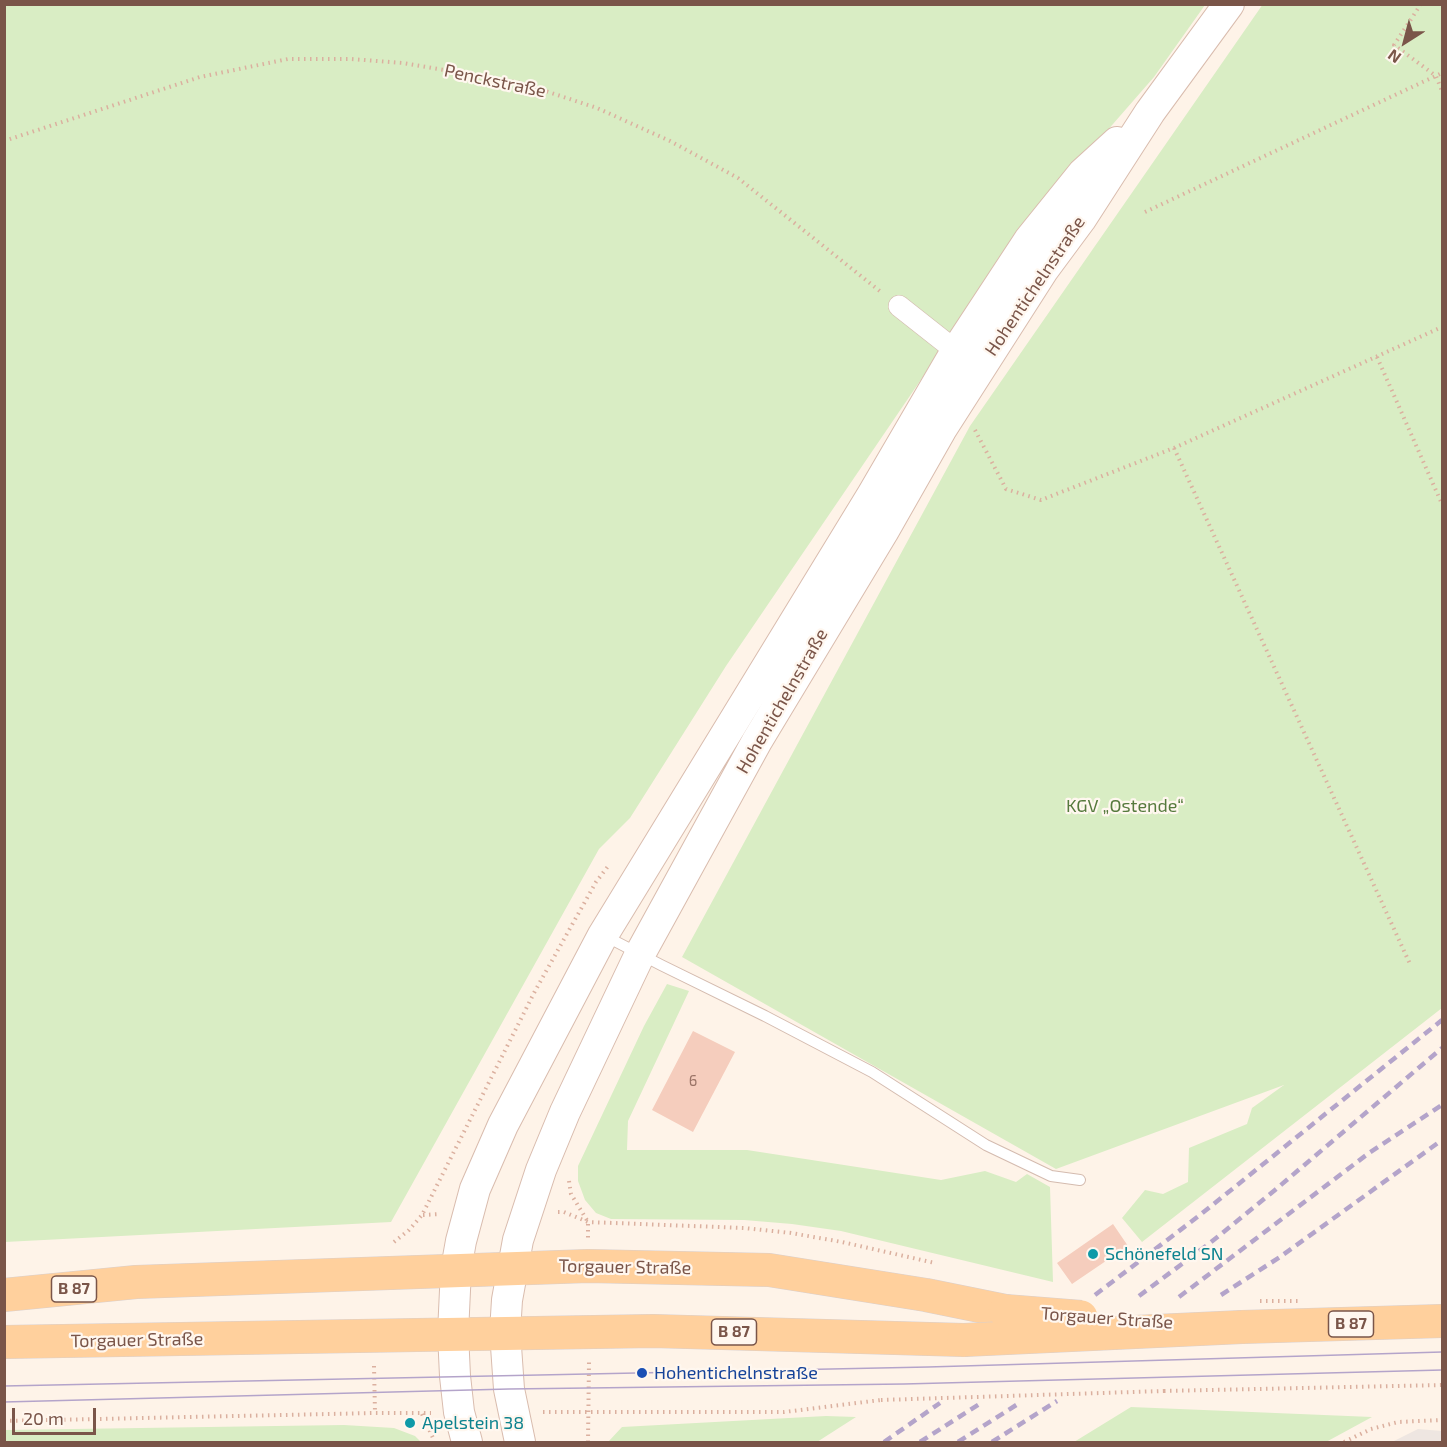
<!DOCTYPE html>
<meta charset="utf-8">
<style>
body{margin:0}
#map{position:relative;width:1447px;height:1447px;overflow:hidden;background:#fef3e8;font-family:"Exo 2",sans-serif}
canvas{display:block}
.frame{position:absolute;inset:0;border:6px solid #7a5549;pointer-events:none}
.north{position:absolute;left:1375px;top:12px;width:60px;height:60px;-webkit-text-stroke:4px #fff7ef;paint-order:stroke;rotate:216deg;font-size:16px;font-weight:700;line-height:24px;text-align:center;color:#7a5549}
.north::after{content:'';display:block;margin:auto;width:21px;height:27px;background:#7a5549;clip-path:polygon(50% 0,100% 100%,50% 72%,0 100%)}
.scale{position:absolute;left:12px;top:1408px;width:84px;height:27px;box-sizing:border-box;border:3px solid #7a5549;border-top:0;padding-left:8px;font-size:18px;line-height:21px;white-space:nowrap;color:#7a5549;-webkit-text-stroke:4px #fff7ef;paint-order:stroke}
</style>
<div id="map">
<canvas width="1447" height="1447"></canvas>
<div class="frame"></div>
<div class="north">N</div>
<div class="scale">20 m</div>
</div>
<script>
const ctx = document.querySelector('canvas').getContext('2d');
ctx.lineJoin = 'round';
function fillPath(path, color) { ctx.fillStyle = color; ctx.fill(path, 'evenodd'); }
const toPath = rows => new Path2D(rows.map(r => 'M' + r).join(''));
function trace(path, color, width, dash) { ctx.strokeStyle = color; ctx.lineWidth = width; ctx.lineCap = dash ? 'butt' : 'round'; ctx.setLineDash(dash || []); ctx.stroke(path); }
function write(font, color, halo, rows, align = 'center') {
  ctx.font = font + ' "Exo 2",sans-serif'; ctx.lineWidth = 4.5; ctx.setLineDash([]); ctx.textBaseline = 'middle'; ctx.strokeStyle = halo; ctx.fillStyle = color; for (const [text, x, y, turn = 0] of rows) {
    ctx.save(); ctx.translate(x, y); ctx.rotate((+turn || 0) * Math.PI / 180); ctx.textAlign = isNaN(turn) ? turn : align; if (halo) ctx.strokeText(text, 0, 0); ctx.fillText(text, 0, 0); ctx.restore();
  }
}
fillPath(toPath([
 [1418,1429,1442,1431,1442,1442,1392,1442]
]), '#eee6e1');
fillPath(toPath([
 [1263,4,1442,5,1442,1008,1142,1242,1122,1218,1145,1190,1163,1194,1188,1182,1189,1148,1247,1124,1252,1108,1284,1085,1056,1169,682,957,970,426],
 [5,5,1205,5,1154,77,1031,218,726,666,630,818,599,849,391,1222,5,1242],
 [667,984,689,991,628,1121,627,1150,747,1150,941,1180,985,1171,1016,1182,1027,1174,1050,1187,1053,1282,841,1231,792,1224,744,1220,611,1219,596,1213,585,1200,578,1181,578,1166,644,1026],
 [1131,1407,1372,1417,1326,1442,1074,1442],
 [826,1416,856,1417,817,1442,608,1442,622,1427],
 [344,1425,394,1428,415,1436,421,1442,5,1442,5,1430]
]), '#d9edc4');
fillPath(toPath([
 [693,1031,735,1052,693,1132,652,1110],
 [1113,1224,1128,1246,1072,1284,1057,1263]
]), '#f5cdbd');
const service = toPath([
 [605,936,661,965,765,1016,872,1072,986,1145,1051,1176,1080,1180]
]);
const minor = toPath([
 [899,306,956,351]
]);
const secondary = toPath([
 [467,1442,459,1412,455,1376,453,1333,456,1269,461,1241,475,1189,503,1125,603,935,872,495,956,351,1029,240,1083,173,1117,142],
 [520,1442,509,1389,505,1332,507,1300,518,1240,541,1170,565,1112,640,954,757,741,883,532,941,430,1044,269,1081,219,1150,112,1229,4]
]);
const primary = toPath([
 [4,1295,136,1282,588,1266,769,1270,926,1295,1005,1311],
 [1242,1327,1442,1321],
 [4,1342,653,1331,964,1340]
]);
trace(service, '#d4bbaf', 12);
trace(minor, '#d4bbaf', 22);
trace(secondary, '#d9bcae', 32);
trace(primary, '#dacfcc', 34);
trace(toPath([
 [1421,4,1394,45,1436,76,1442,91],
 [4,141,200,77,288,59,351,59,403,63,521,83,597,108,670,141,738,178,881,292],
 [1145,212,1442,73],
 [1377,357,1442,504],
 [975,430,1006,489,1041,500,1174,448,1442,327],
 [1174,448,1410,964],
 [569,1181,571,1194,588,1222,588,1238],
 [558,1212,564,1212,588,1222,744,1228,791,1233,842,1242,935,1263],
 [423,1215,440,1214],
 [394,1242,409,1230,422,1215,535,991,596,882,609,865],
 [374,1366,375,1413],
 [1164,1391,1442,1385],
 [543,1412,784,1412,881,1400],
 [422,1414,433,1438],
 [4,1421,375,1413,431,1413],
 [588,1442,589,1362],
 [1344,1442,1371,1429,1398,1422,1442,1420]
]), '#dbb09f', 4, [1.5, 4.5]);
trace(service, '#fff', 10);
trace(minor, '#fff', 21);
trace(secondary, '#fff', 30);
trace(primary, '#ffd09d', 33);
trace(toPath([
 [4,1386,928,1367,1442,1352],
 [4,1402,509,1389,904,1384,1442,1370]
]), '#b4a4ca', 1.5);
trace(toPath([
 [1095,1295,1200,1215,1442,1020],
 [1221,1295,1280,1257,1442,1140],
 [1139,1296,1210,1243,1275,1190,1442,1048],
 [1179,1297,1369,1153,1442,1105],
 [884,1442,940,1403],
 [920,1442,981,1403],
 [958,1442,1021,1402],
 [992,1442,1057,1401]
]), '#b4a4ca', 4.5, [9, 6]);
const primaryBridge = toPath([
 [1005,1311,1081,1317],
 [964,1340,1242,1327]
]);
trace(primaryBridge, '#dacfcc', 34, []);
trace(toPath([
 [1260,1301,1298,1301],
 [881,1400,1164,1391]
]), '#dbb09f', 4, [1.5, 4.5]);
trace(primaryBridge, '#ffd09d', 33);
for (const [x, y, r, color] of [
 [1093,1254,6,"#0f9aa8"],
 [642,1373,6,"#1a4fb4"],
 [410,1423,6,"#0f9aa8"]
]) { const dot = new Path2D(); dot.arc(x, y, r, 0, 2 * Math.PI); ctx.fillStyle = color; ctx.fill(dot); trace(dot, '#fff7ef', 2); }
write('15px', '#997366', null, [
 ["6",693,1081]
]);
for (const [x, y, w] of [
 [74,1289,45],
 [1351,1324,45],
 [734,1332,45]
]) { const box = new Path2D(); box.roundRect(x - w / 2, y - 13, w, 26, 4.5); ctx.fillStyle = '#fff7ef'; ctx.fill(box); trace(box, '#7a5549', 1.5); }
write('bold 16px', '#7a5549', null, [
 ["B 87",74,1289],
 ["B 87",1351,1324],
 ["B 87",734,1332]
]);
write('18px', '#7a5549', '#fff7ef', [
 ["Penckstraße",495,81,12],
 ["Hohentichelnstraße",1035,286,-56],
 ["Hohentichelnstraße",782,701,-60],
 ["Torgauer Straße",625,1267,1],
 ["Torgauer Straße",1107,1318,4],
 ["Torgauer Straße",137,1340,-1]
]);
write('18px', '#567a3d', '#fff7ef', [
 ["KGV „Ostende“",1125,806]
]);
write('18px', '#0d838f', '#fff7ef', [
 ["Schönefeld SN",1105,1254],
 ["Apelstein 38",422,1423]
], 'left');
write('18px', '#164399', '#fff7ef', [
 ["Hohentichelnstraße",654,1373]
], 'left');
</script>
